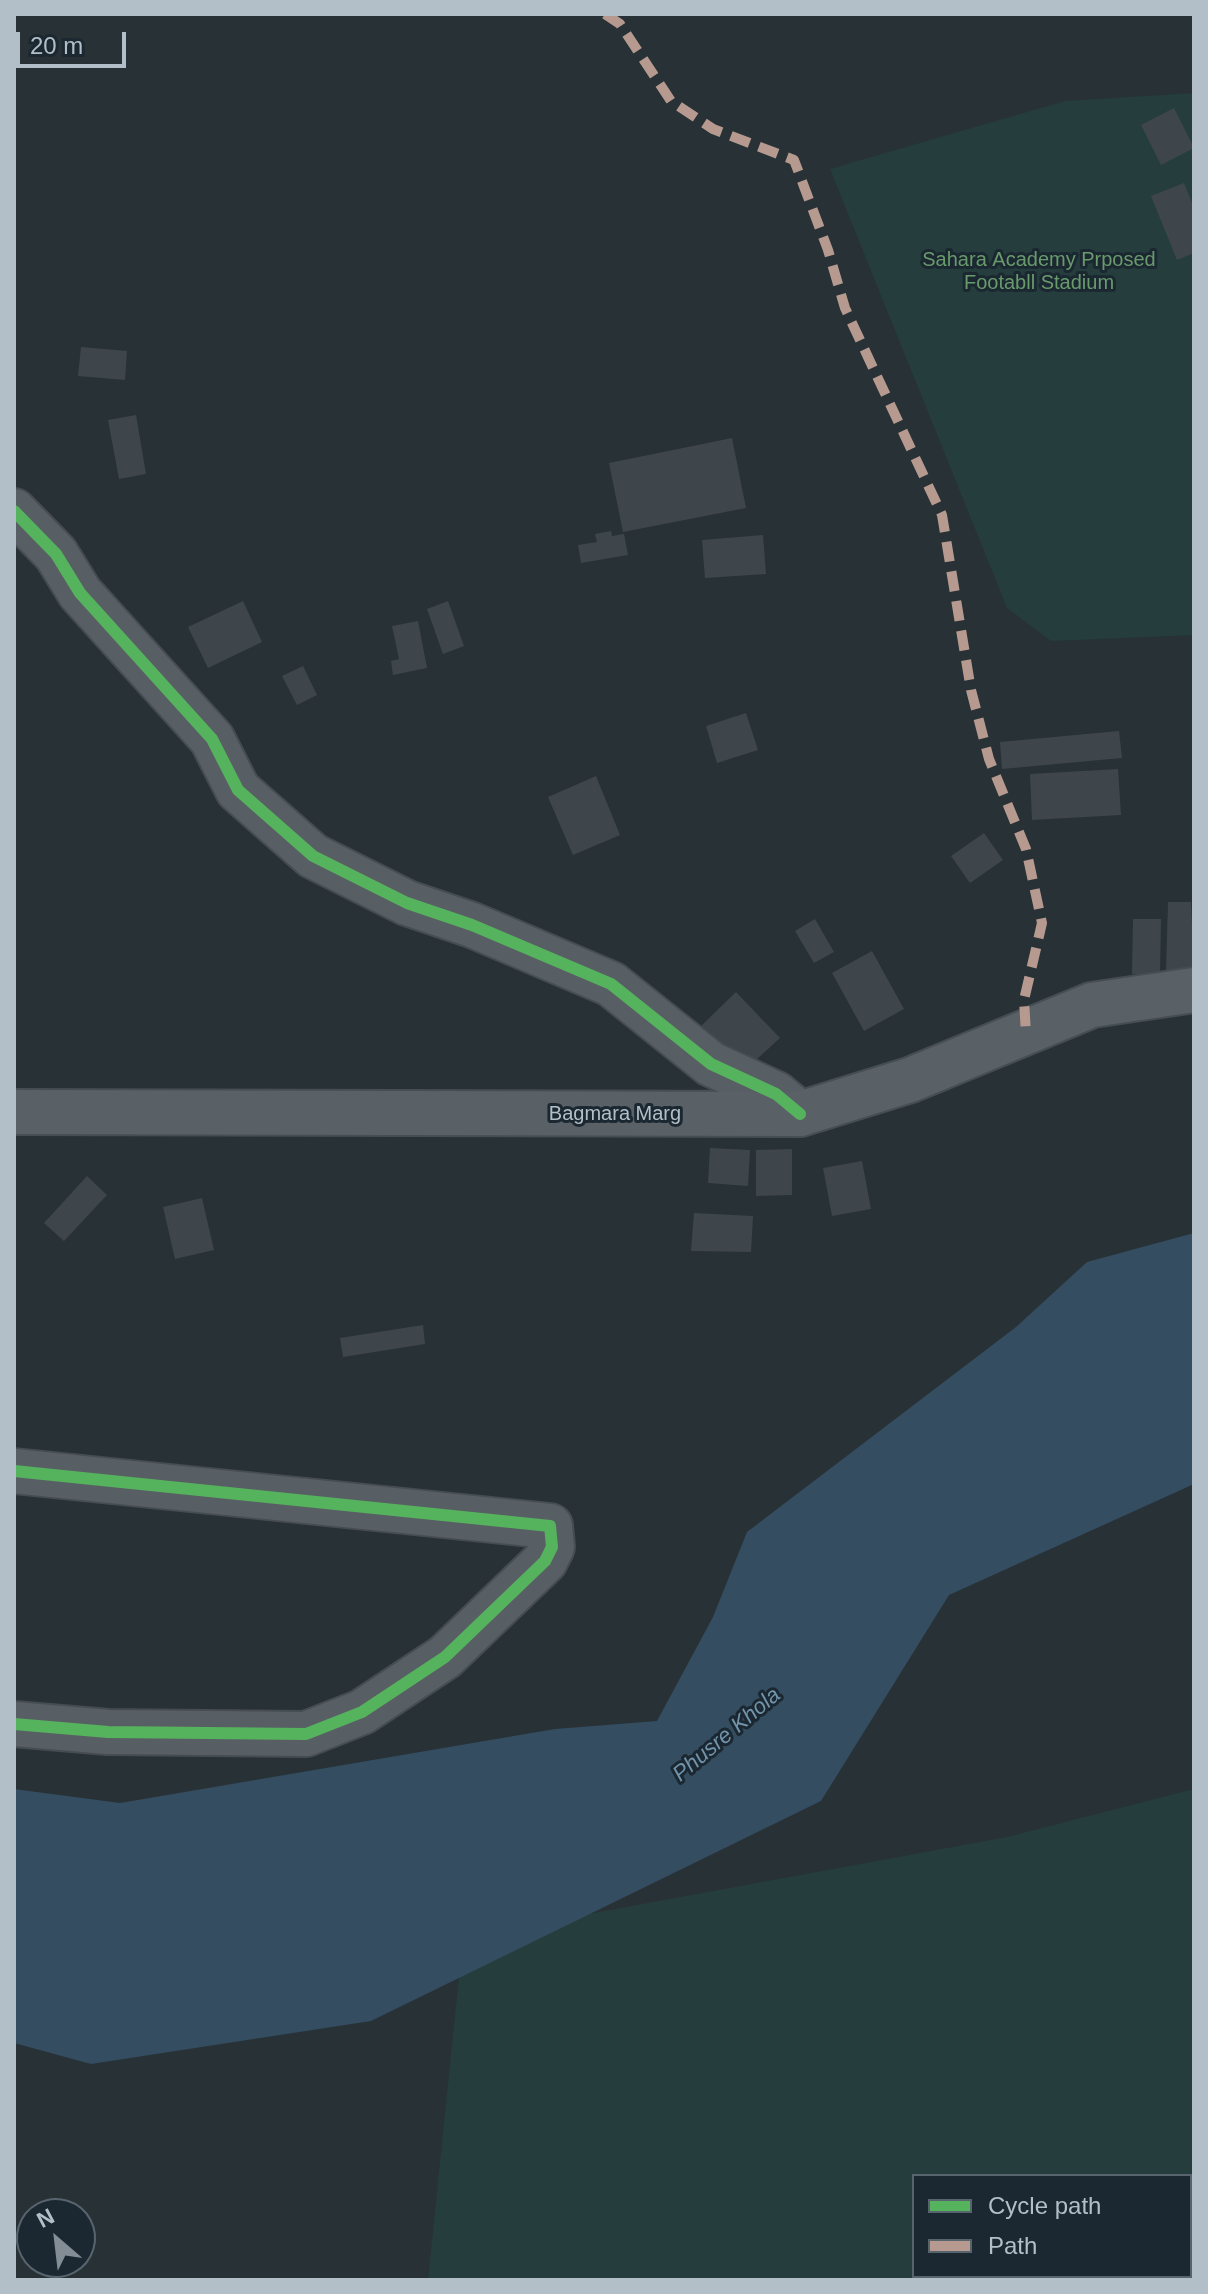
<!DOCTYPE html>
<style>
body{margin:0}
#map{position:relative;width:1208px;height:2294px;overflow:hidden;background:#283136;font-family:Helvetica,sans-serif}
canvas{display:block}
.frame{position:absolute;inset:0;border:16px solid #b2bec8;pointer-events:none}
.legend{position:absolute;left:912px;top:2174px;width:280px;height:104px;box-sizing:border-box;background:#1b2831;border:2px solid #57646d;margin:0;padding:10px 14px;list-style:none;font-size:24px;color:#b2bec8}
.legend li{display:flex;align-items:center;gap:16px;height:40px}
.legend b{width:40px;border:2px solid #57646d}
.north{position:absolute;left:16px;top:2198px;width:80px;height:80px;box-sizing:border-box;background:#1b2831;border:2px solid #57646d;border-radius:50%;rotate:332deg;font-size:22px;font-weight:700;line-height:32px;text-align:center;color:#b2bec8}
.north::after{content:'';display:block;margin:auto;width:28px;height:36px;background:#828d95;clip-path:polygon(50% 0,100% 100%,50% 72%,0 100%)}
.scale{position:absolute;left:16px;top:32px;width:110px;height:36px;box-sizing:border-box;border:4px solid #b2bec8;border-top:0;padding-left:10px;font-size:24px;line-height:28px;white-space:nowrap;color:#b2bec8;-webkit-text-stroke:6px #1b2831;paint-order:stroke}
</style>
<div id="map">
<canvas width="1208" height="2294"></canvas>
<div class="frame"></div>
<ul class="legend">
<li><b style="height:10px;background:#56b35d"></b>Cycle path</li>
<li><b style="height:10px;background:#b69a8f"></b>Path</li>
</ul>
<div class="north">N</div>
<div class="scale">20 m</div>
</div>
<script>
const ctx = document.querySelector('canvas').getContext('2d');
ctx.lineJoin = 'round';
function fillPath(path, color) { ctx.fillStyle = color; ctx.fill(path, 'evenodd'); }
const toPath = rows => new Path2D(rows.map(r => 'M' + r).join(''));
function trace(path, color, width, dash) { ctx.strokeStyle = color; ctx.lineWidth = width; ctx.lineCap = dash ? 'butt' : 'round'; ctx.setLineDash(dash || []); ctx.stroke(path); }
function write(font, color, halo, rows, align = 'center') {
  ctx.font = font + ' Helvetica,sans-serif'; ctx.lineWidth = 6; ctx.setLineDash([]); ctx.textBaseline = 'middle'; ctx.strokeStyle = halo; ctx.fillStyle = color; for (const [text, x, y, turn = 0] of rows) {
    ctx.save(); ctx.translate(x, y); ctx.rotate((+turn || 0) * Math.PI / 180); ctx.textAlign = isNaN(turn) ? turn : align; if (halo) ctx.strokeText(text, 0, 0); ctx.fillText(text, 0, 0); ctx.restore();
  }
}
fillPath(toPath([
 [1194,93,1194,635,1051,641,1007,608,830,169,1065,101],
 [1194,1789,1194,2280,428,2280,463,1937,1007,1837],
 [914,2176,1190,2176,1190,2276,914,2276]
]), '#253d3c');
fillPath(toPath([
 [1194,1233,1194,1484,949,1595,821,1801,371,2021,91,2064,14,2043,14,1789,120,1803,555,1729,657,1721,713,1617,747,1532,1016,1327,1087,1262]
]), '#344d60');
fillPath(toPath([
 [1174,108,1194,148,1161,165,1141,125],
 [1184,183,1194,208,1194,253,1177,260,1151,196],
 [81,347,127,351,125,380,78,376],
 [136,415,146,474,119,479,108,420],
 [732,438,746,508,623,532,609,463],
 [611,531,612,536,624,534,628,555,581,563,578,545,597,542,595,534],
 [763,535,766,574,705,578,702,540],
 [243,601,262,642,208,668,188,627],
 [448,601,464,646,443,654,427,609],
 [418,621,427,668,393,675,391,661,399,659,392,626],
 [303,666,317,695,297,705,282,676],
 [746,713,758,750,717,763,706,726],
 [1119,731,1122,758,1002,769,1000,742],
 [1118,769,1121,815,1032,820,1030,774],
 [596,776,620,835,573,855,548,797],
 [984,833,1003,860,970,883,951,856],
 [1168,902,1191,902,1194,971,1166,971],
 [815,919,834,952,814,963,795,931],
 [1133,919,1161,919,1160,974,1132,974],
 [872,951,904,1009,864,1031,832,973],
 [736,992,780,1038,744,1071,701,1026],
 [710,1148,750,1150,748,1186,708,1183],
 [792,1149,792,1195,756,1196,756,1150],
 [862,1161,871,1209,832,1216,823,1168],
 [87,1176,107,1195,64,1241,44,1223],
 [202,1198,214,1250,175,1259,163,1207],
 [694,1213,753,1216,751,1252,691,1251],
 [423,1325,425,1344,343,1357,340,1338]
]), '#3f464b');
const minor = toPath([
 [14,511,56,554,80,593,212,739,238,790,313,856,407,903,472,925,611,984,711,1064,776,1094,800,1114],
 [14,1471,550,1526,552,1547,545,1561,445,1657,362,1712,306,1734,108,1732,14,1724]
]);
const major = toPath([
 [14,1112,800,1114,910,1080,1092,1005,1194,990]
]);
trace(minor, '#464d51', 48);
trace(major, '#464e53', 48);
trace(minor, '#585f64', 44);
trace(major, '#5a6166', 44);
trace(toPath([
 [605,14,620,24,671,101,713,129,794,160,828,250,845,308,942,515,971,690,989,759,1026,849,1042,923,1024,1000,1026,1034]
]), '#b69a8f', 10, [20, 10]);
trace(toPath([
 [14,511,56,554,80,593,212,739,238,790,313,856,407,903,472,925,611,984,711,1064,776,1094,800,1114],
 [14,1471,550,1526,552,1547,545,1561,445,1657,362,1712,306,1734,108,1732,14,1724]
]), '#56b35d', 12);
write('20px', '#689a6b', '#1b2831', [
 ["Sahara Academy Prposed",1039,260],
 ["Footabll Stadium",1039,283]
]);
write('20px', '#b2bec8', '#1b2831', [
 ["Bagmara Marg",615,1114]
]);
write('italic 22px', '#7194ac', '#1b2831', [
 ["Phusre Khola",727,1735,-40]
]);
</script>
